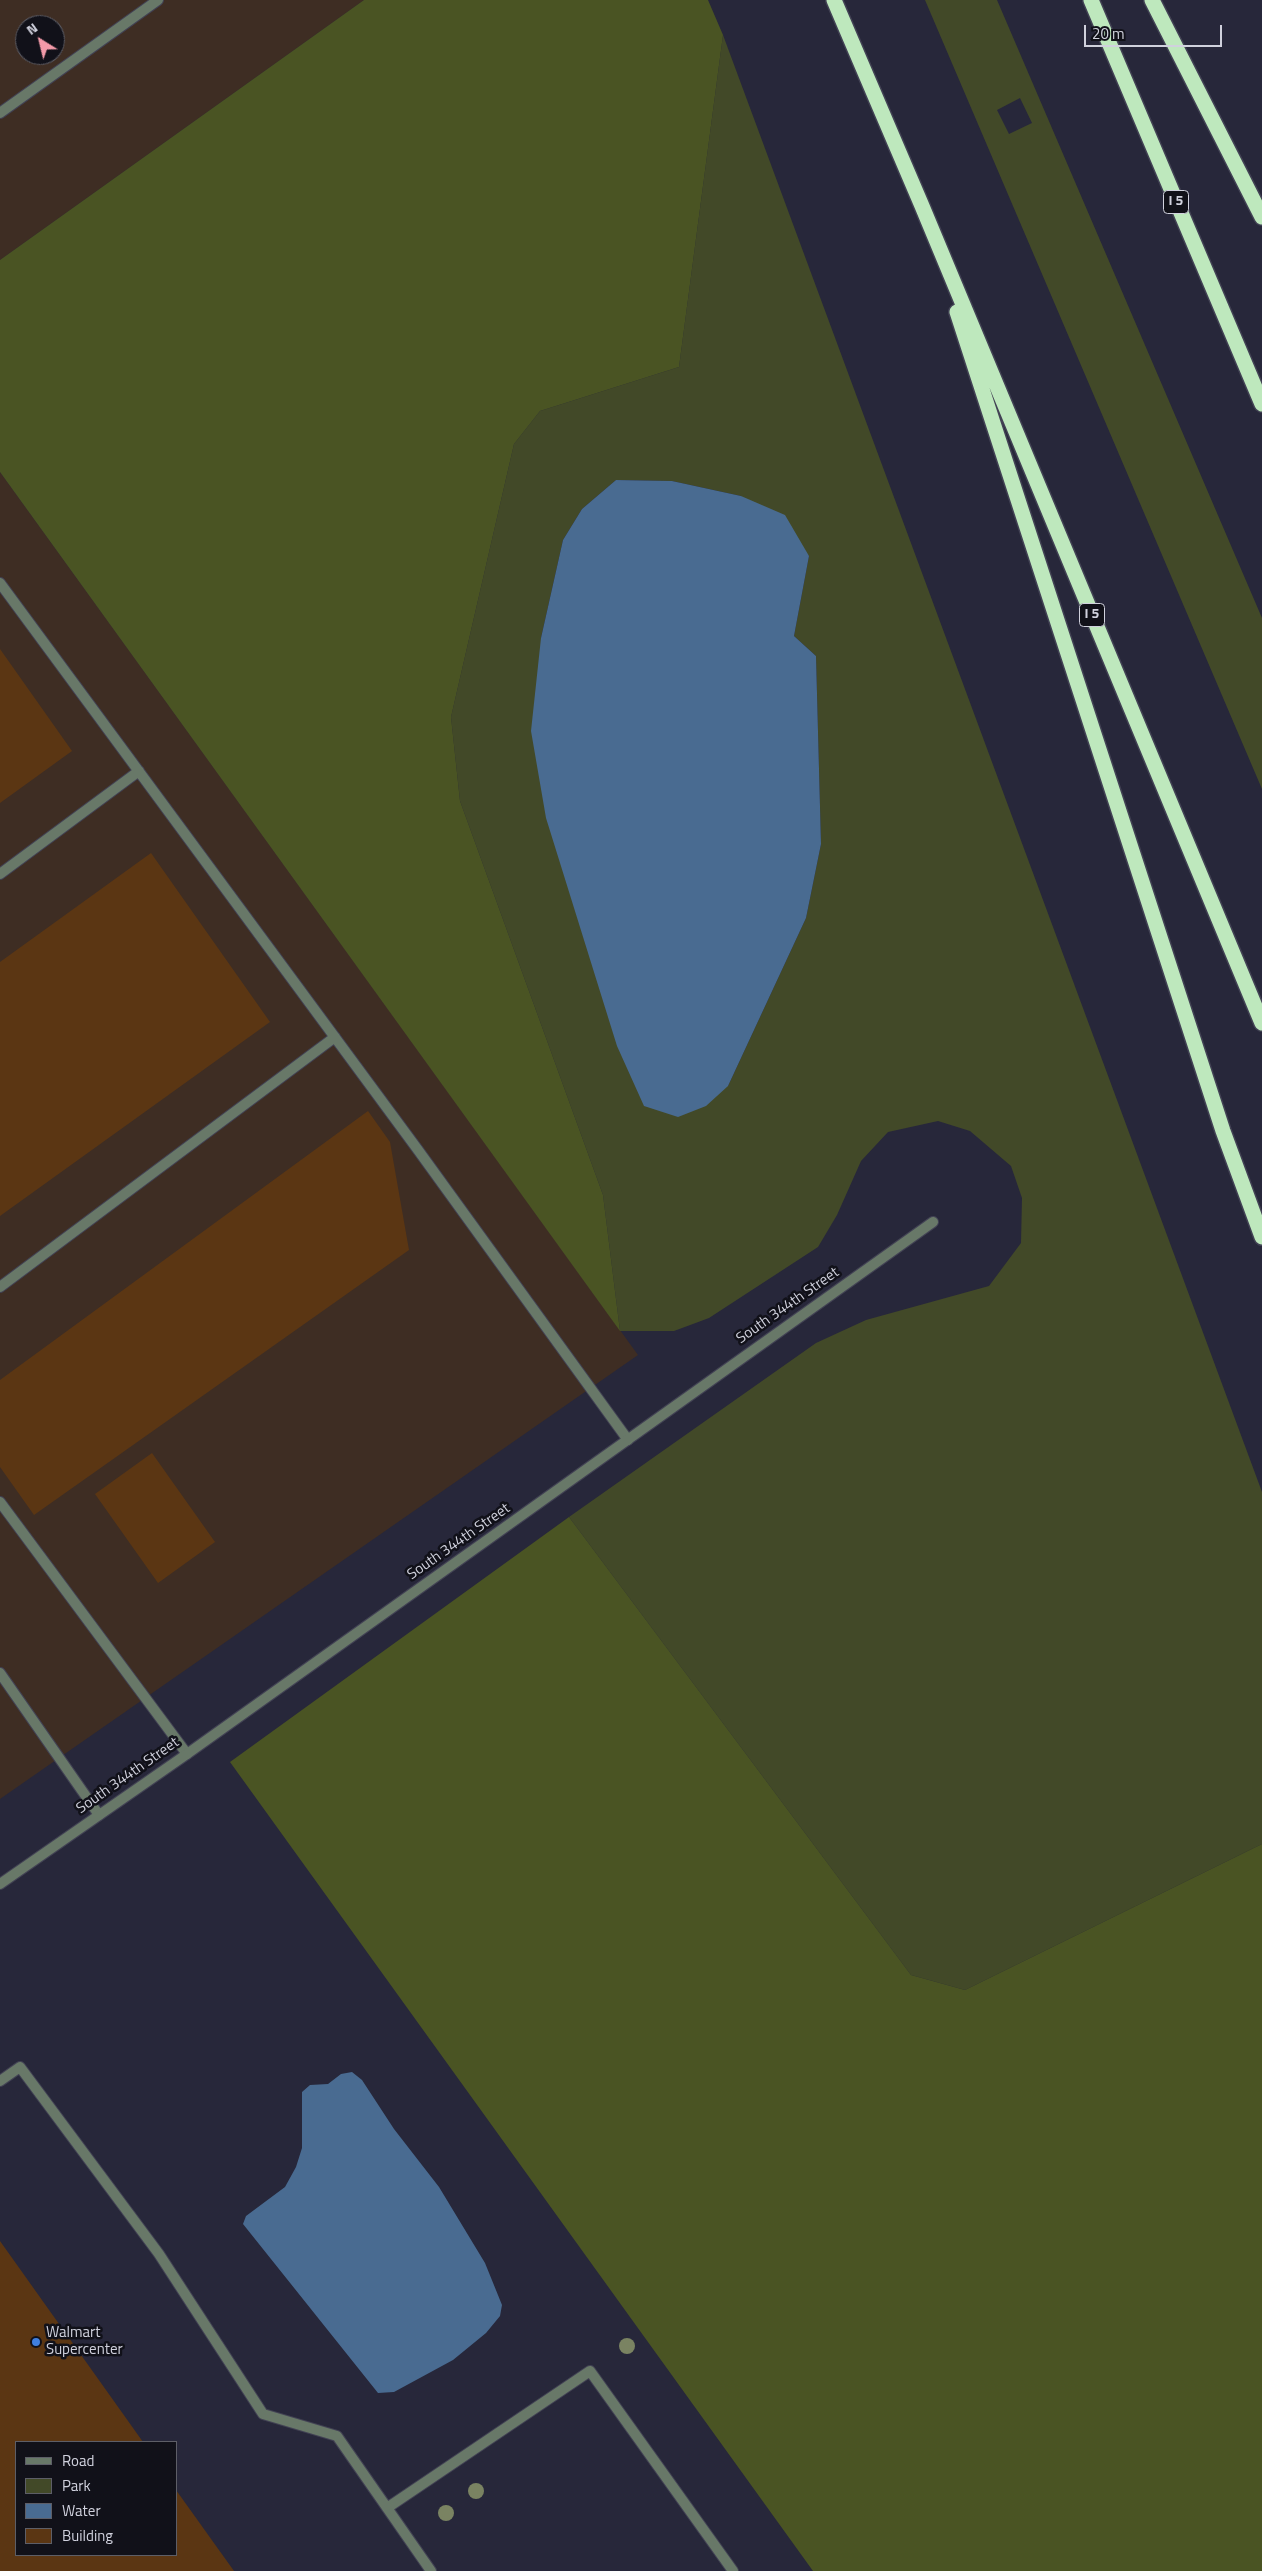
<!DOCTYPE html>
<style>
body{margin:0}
#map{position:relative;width:1262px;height:2571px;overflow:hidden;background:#27273a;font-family:"Titillium Web",sans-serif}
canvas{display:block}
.legend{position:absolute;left:15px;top:2441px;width:162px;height:115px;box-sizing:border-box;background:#111119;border:1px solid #5d5e67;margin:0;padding:6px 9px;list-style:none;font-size:15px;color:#d0d1dd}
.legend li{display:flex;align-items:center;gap:10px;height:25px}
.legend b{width:25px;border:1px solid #5d5e67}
.north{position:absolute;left:15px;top:15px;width:50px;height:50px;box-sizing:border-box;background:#111119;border:1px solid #5d5e67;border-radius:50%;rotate:324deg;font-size:14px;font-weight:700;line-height:20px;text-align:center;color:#d0d1dd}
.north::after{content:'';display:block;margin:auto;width:18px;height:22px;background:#f39aa9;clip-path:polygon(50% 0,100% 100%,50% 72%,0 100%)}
.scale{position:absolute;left:1084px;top:25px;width:138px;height:22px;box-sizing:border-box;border:2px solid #d0d1dd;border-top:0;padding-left:6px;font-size:15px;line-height:18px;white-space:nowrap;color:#d0d1dd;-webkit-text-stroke:4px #111119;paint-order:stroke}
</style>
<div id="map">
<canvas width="1262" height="2571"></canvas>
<ul class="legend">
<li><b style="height:6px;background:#687868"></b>Road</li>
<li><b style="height:14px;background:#424928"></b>Park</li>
<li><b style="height:14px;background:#496b91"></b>Water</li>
<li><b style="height:14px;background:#5b3613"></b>Building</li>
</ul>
<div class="north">N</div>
<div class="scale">20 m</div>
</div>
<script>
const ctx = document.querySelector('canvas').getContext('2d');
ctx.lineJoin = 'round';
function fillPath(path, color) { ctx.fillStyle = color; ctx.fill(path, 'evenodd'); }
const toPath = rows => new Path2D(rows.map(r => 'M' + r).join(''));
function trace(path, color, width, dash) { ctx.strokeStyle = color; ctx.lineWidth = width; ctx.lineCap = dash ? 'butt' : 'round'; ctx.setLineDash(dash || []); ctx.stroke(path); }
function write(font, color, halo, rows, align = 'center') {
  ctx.font = font + ' "Titillium Web",sans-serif'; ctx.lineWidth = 5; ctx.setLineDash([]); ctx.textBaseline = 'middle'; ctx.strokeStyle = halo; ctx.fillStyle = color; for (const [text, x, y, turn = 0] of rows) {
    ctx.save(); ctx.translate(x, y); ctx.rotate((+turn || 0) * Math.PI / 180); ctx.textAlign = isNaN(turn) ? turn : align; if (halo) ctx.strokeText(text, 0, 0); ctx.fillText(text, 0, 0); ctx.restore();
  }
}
fillPath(toPath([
 [0,0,364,0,0,260],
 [25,25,55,25,55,55,25,55],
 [0,472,638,1355,0,1799]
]), '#3e2d23');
fillPath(toPath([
 [925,0,997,0,1262,618,1262,789],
 [1020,98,1032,123,1009,134,997,110],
 [723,35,1262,1492,1262,1844,965,1990,911,1975,569,1517,816,1343,866,1320,989,1286,1021,1243,1022,1198,1011,1166,970,1131,938,1121,888,1132,861,1161,837,1215,818,1247,709,1318,674,1331,620,1331,603,1195,460,801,451,717,514,444,540,411,679,367],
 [616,480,672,481,741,496,809,556,794,636,816,656,821,844,806,918,728,1086,541,638,563,540,582,509]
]), '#424928');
fillPath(toPath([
 [364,0,708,0,723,35,679,367,540,411,514,444,451,717,460,801,603,1195,620,1331,0,472,0,260],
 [569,1517,911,1975,965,1990,1262,1844,1262,2571,813,2571,230,1762]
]), '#4a5423');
fillPath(toPath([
 [616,480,672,481,741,496,785,515,809,556,794,636,816,656,821,844,806,918,728,1086,706,1106,678,1117,644,1106,617,1046,546,818,531,731,541,638,563,540,582,509],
 [352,2072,362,2080,394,2129,439,2187,485,2263,502,2305,500,2316,486,2333,453,2360,394,2392,378,2393,243,2224,246,2216,285,2187,296,2167,302,2148,302,2092,310,2085,328,2084,341,2074]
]), '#496b91');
fillPath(toPath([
 [0,649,72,751,0,803],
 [151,853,270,1022,0,1216,0,962],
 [368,1111,390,1142,409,1250,34,1515,0,1467,0,1380],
 [152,1453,215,1542,158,1583,95,1494],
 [0,2241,143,2442,16,2442,16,2555,176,2555,176,2490,234,2571,0,2571]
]), '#5b3613');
const service = toPath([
 [0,113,158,0],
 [0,583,418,1150,628,1440],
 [0,874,139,771],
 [0,1287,335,1037],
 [0,1502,187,1754],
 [0,1673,99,1815],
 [0,2081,20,2067,159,2254,263,2414,337,2436,431,2571],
 [387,2508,590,2371,733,2571]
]);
const minor = toPath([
 [0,1884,187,1754,933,1222]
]);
const motorway = toPath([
 [834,0,922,206,1262,1023],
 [1091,0,1262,404],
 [1152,0,1262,217],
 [957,312,1223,1131,1262,1237]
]);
trace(service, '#424254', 12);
trace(minor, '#424254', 12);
trace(motorway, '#424254', 18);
trace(service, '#687868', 10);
trace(minor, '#687868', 10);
trace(motorway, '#bee8bd', 15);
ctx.fillStyle = '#7a8362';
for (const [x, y] of [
 [627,2346],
 [476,2491],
 [446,2513]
]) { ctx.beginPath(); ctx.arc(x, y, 8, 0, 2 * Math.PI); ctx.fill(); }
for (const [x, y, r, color] of [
 [36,2342,5,"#3f7fe0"]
]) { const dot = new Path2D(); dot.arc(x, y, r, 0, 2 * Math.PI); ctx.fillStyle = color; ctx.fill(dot); trace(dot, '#111119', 2); }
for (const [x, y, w] of [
 [1176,202,25],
 [1092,615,25]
]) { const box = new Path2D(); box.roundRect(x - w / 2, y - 11.5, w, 23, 4); ctx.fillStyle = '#111119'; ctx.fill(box); trace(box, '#d0d1dd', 1); }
write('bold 14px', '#d0d1dd', null, [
 ["I 5",1176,202],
 ["I 5",1092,615]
]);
write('15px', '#d0d1dd', '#111119', [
 ["South 344th Street",788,1306,-35],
 ["South 344th Street",459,1542,-35],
 ["South 344th Street",128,1776,-35]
]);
write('15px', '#d0d1dd', '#111119', [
 ["Walmart",46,2333],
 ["Supercenter",46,2350]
], 'left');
</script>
